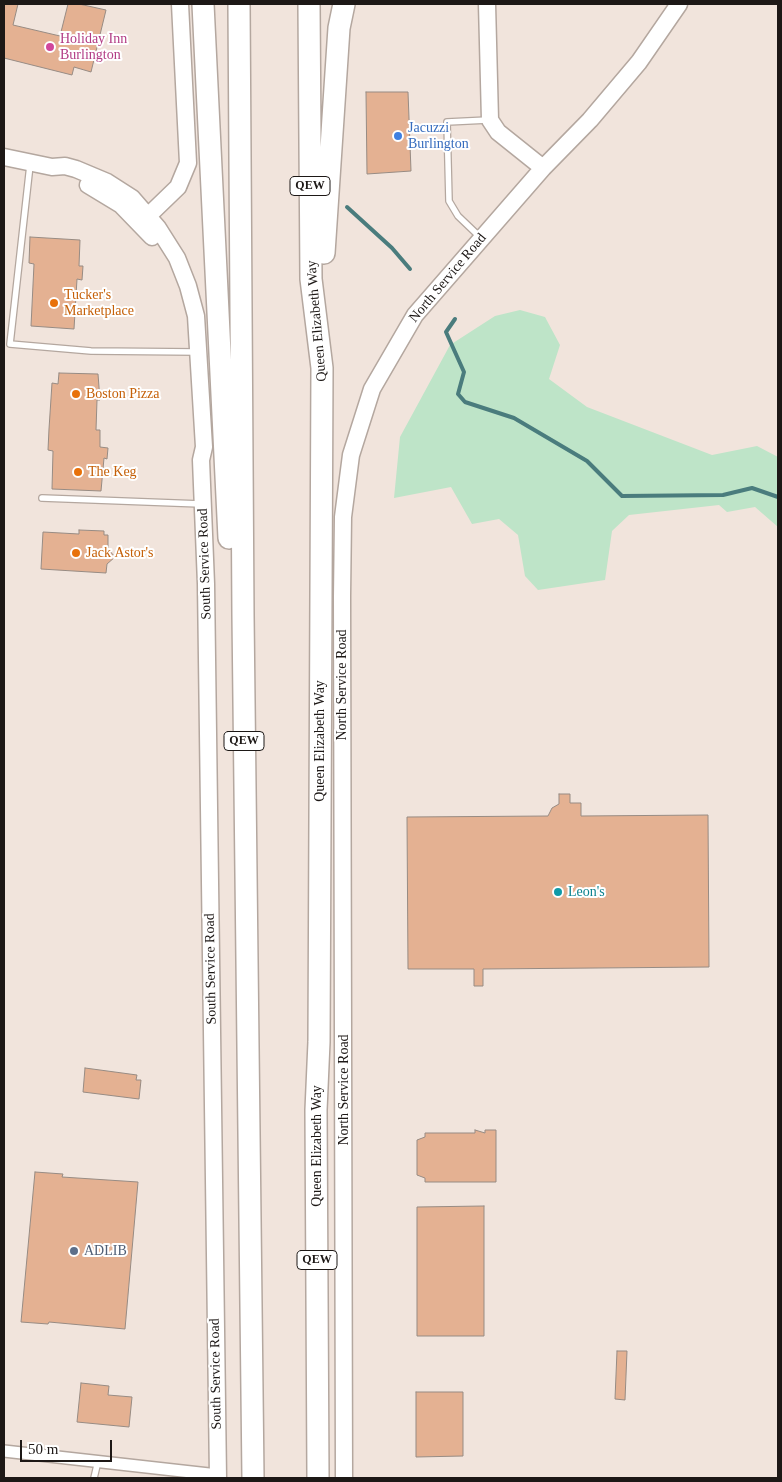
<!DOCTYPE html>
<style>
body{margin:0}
#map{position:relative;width:782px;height:1482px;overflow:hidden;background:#f1e4dc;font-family:"Times New Roman",serif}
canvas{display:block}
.frame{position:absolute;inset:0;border:5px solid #1d1816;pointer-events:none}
.scale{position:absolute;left:20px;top:1440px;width:92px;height:22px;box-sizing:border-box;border:2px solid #1d1816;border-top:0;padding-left:6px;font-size:15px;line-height:18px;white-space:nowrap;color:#1d1816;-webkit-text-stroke:4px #fff;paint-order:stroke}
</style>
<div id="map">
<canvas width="782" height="1482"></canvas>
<div class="frame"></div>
<div class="scale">50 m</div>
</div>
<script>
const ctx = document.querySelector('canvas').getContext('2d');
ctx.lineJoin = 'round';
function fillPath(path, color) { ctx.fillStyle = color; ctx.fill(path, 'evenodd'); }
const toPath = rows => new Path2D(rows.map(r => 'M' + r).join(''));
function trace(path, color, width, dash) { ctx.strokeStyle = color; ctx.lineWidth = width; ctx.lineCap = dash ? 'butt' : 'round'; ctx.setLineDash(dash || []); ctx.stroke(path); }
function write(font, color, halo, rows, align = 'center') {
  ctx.font = font + ' "Times New Roman",serif'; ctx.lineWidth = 4; ctx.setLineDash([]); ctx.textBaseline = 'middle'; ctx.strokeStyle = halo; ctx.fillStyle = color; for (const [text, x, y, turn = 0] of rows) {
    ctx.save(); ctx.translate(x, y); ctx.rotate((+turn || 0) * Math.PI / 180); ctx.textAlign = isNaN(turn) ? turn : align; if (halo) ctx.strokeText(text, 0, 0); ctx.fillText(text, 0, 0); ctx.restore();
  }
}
fillPath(toPath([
 [520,310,545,317,560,345,549,379,587,407,712,455,757,446,778,457,778,527,755,507,727,512,719,505,629,515,612,531,605,580,538,590,525,576,518,535,499,519,472,524,451,487,394,498,400,437,450,345,495,316]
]), '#bee4c8');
trace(toPath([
 [347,207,392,248,410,269],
 [455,319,446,332,464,372,458,394,465,402,514,418,587,461,622,496,723,495,752,488,778,497]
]), '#4a7c7d', 4);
const building = toPath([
 [4,4,18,4,13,25,60,36,68,4,79,4,106,10,91,72,74,67,72,75,4,58,4,4],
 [366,92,408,92,411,171,367,174,366,92],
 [30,237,80,240,79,266,83,266,82,280,77,279,74,329,31,326,34,264,29,263,30,237],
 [59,373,98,374,100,400,97,400,96,430,100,430,100,447,108,448,107,459,104,458,101,491,52,489,53,451,48,450,49,429,52,383,58,384,59,373],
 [79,530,104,531,104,535,108,535,108,549,115,557,107,564,106,573,41,569,43,532,79,534,79,530],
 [559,794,570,794,570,803,581,803,581,816,708,815,709,967,483,969,483,986,474,986,474,969,408,969,407,817,548,816,552,808,559,804,559,794],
 [85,1068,137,1075,136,1080,141,1080,139,1099,83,1092,85,1068],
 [475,1130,485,1133,485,1130,496,1130,496,1182,425,1182,425,1178,417,1175,417,1140,425,1137,425,1133,475,1133,475,1130],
 [35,1172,63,1174,62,1177,138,1182,125,1329,49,1322,48,1324,21,1322,35,1172],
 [484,1206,484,1336,417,1336,417,1207,484,1206],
 [617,1351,627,1351,625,1400,615,1399,617,1351],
 [81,1383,109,1386,108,1395,132,1397,129,1427,77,1422,81,1383],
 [416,1392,463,1392,463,1456,416,1457,416,1392]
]);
fillPath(building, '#e4b192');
trace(building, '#978b83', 1);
const lane = toPath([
 [30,165,10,344,91,351,197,352],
 [480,237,458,216,449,201,447,122,488,120],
 [42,498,201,504],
 [94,1478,98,1461]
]);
const street = toPath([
 [4,1451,218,1475]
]);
const secondary = toPath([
 [487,4,490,120,498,132,543,168],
 [4,157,52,167,65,166,76,169,107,182,132,198,158,228,177,258,188,286,196,316,204,447,201,460,206,584,218,1478],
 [88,185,121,205,152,237],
 [146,226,149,215,178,187,188,163,180,4],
 [344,1478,342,596,343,517,351,455,372,389,415,315,543,168,590,120,639,62,679,4]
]);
const highway = toPath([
 [203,4,229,538],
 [239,4,243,615,253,1478],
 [309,4,311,279,322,368,319,1042,316,1110,318,1478],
 [324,253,339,28,344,4]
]);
trace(lane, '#b4a79f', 8);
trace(street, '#b4a79f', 14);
trace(secondary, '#b4a79f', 19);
trace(highway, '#b4a79f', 24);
trace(lane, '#fff', 5.5);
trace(street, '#fff', 11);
trace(secondary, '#fff', 16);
trace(highway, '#fff', 21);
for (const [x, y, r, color] of [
 [50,47,5,"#d1479c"],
 [398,136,5,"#3f7fe0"],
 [54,303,5,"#e8710a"],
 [76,394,5,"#e8710a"],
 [78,472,5,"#e8710a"],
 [76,553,5,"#e8710a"],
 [558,892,5,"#0f9aa8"],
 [74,1251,5,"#5c6f8a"]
]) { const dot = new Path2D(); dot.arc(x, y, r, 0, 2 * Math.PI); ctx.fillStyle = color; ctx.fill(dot); trace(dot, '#fff', 2); }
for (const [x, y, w] of [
 [310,186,40],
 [244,741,40],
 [317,1260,40]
]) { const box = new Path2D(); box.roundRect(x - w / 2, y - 9.5, w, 19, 4); ctx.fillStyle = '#fff'; ctx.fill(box); trace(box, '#1d1816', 1); }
write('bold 12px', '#1d1816', null, [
 ["QEW",310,186],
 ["QEW",244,741],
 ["QEW",317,1260]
]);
write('14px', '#b23c85', '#fff', [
 ["Holiday Inn",60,39],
 ["Burlington",60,55]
], 'left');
write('14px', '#366cbe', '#fff', [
 ["Jacuzzi",408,128],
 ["Burlington",408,144]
], 'left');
write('14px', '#1d1816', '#fff', [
 ["North Service Road",448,278,-50],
 ["Queen Elizabeth Way",317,321,-95],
 ["South Service Road",205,564,-92],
 ["North Service Road",342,685,-90],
 ["Queen Elizabeth Way",320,741,-90],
 ["South Service Road",211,969,-91],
 ["North Service Road",344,1090,-90],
 ["Queen Elizabeth Way",317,1146,-90],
 ["South Service Road",216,1374,-91]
]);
write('14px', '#c56008', '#fff', [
 ["Tucker's",64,295],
 ["Marketplace",64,311],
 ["Boston Pizza",86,394],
 ["The Keg",88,472],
 ["Jack Astor's",86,553]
], 'left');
write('14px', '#0d838f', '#fff', [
 ["Leon's",568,892]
], 'left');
write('14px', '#4e5e75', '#fff', [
 ["ADLIB",84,1251]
], 'left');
</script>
